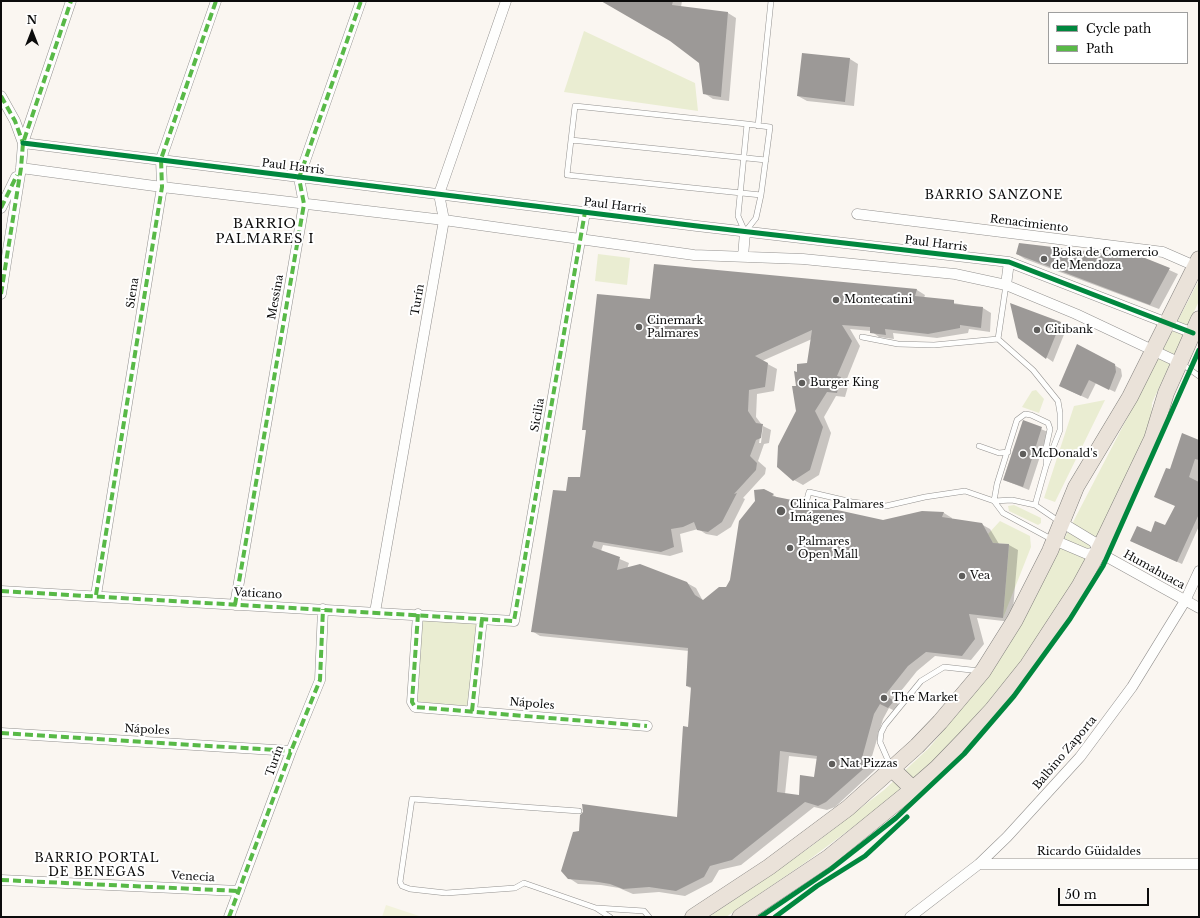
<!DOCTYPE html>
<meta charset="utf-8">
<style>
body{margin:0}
#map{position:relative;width:1200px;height:918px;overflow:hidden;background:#faf6f1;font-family:"Libre Baskerville",serif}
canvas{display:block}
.frame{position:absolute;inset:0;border:2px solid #0c0c0c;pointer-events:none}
.legend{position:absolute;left:1048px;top:12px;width:140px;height:52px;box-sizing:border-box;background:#fff;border:1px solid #9e9e9e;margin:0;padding:5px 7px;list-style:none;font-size:12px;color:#0c0c0c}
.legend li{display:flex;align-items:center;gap:8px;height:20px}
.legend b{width:20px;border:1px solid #9e9e9e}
.north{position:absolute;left:12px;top:12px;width:40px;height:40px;-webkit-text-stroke:3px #fff;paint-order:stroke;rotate:0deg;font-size:11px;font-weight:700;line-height:16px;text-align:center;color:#0c0c0c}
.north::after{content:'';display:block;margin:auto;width:14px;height:18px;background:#0c0c0c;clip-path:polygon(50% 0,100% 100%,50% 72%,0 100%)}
.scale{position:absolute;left:1058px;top:888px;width:91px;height:18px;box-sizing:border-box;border:2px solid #0c0c0c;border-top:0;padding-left:5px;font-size:12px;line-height:14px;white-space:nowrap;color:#0c0c0c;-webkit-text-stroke:3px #fff;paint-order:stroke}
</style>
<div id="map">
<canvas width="1200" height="918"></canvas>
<div class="frame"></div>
<ul class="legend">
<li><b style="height:5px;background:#00873e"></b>Cycle path</li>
<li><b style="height:5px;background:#58b947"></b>Path</li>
</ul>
<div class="north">N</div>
<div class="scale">50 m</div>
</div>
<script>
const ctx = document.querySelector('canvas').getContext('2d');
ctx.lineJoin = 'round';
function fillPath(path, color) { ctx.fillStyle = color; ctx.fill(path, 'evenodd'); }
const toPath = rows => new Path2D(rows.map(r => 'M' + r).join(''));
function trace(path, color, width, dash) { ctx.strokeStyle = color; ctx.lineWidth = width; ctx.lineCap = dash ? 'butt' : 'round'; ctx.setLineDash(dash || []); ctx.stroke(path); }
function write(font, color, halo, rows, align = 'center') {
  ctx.font = font + ' "Libre Baskerville",serif'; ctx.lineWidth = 4; ctx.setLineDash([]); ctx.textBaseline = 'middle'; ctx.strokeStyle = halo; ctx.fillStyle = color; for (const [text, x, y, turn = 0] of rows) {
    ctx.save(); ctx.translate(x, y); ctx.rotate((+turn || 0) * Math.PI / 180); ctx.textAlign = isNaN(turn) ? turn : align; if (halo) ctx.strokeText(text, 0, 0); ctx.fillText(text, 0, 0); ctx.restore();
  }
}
fillPath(toPath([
 [584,31,695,83,698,111,564,92],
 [598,254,630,258,627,285,595,281],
 [1199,280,1199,301,1152,403,1151,423,1094,548,1033,648,977,716,937,757,892,798,806,862,726,917,709,917,809,848,884,790,929,748,972,696,1009,645],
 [1036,390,1044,399,1039,413,1022,407,1032,391],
 [1105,400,1055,502,1044,498,1074,406],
 [1014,505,1041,518,1041,523,1038,525,1009,511,1008,506],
 [1000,521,1030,536,1031,547,1003,618,1009,544,993,543,988,534],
 [418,614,482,619,472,711,415,707]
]), '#eaedd2');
fillPath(toPath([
 [386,905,422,917,382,917]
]), '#f2f2dc');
fillPath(toPath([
 [606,1,682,1,681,7,728,13,736,18,729,101,713,99,704,93,700,62,670,40],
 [803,54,850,59,858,64,854,106,807,101,798,96],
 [1017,254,1145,259,1178,274,1159,309,1025,259],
 [655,265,917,290,925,295,924,298,983,308,991,313,990,332,969,329,968,333,937,338,893,333,894,339,879,337,871,331,850,329,860,346,846,381,849,383,845,397,836,396,824,417,831,433,819,475,803,485,794,480,797,386,798,373,808,364,812,339,762,361,777,369,774,391,757,394,756,417,762,425,759,443,761,443,763,426,771,430,769,443,764,444,758,461,766,468,765,474,743,498,745,499,731,527,717,536,706,534,698,529,680,534,683,552,670,556,603,545,601,551,629,563,627,569,687,583,696,588,703,601,727,588,764,490,780,499,802,503,808,507,883,521,923,512,944,513,952,518,952,520,981,524,990,529,999,544,1009,545,1018,550,1012,622,977,618,984,644,971,660,935,656,917,671,893,701,902,706,897,712,889,708,883,719,870,763,876,769,835,807,827,810,814,807,741,865,719,870,712,882,685,896,659,892,633,894,619,888,601,885,578,884,569,878,678,818,689,728,692,689,687,686,689,651,540,636,532,631,567,493,581,478,587,431,583,429,651,300],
 [789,756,818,759,815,778,799,796,785,794],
 [1060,323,1067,327,1053,362,1019,338],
 [1114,365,1121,369,1122,376,1115,392,1096,383,1088,399,1066,389],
 [1024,422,1048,432,1029,490,1004,480],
 [1199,440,1199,526,1182,564,1131,541,1165,527,1176,506,1170,471]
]), '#0003');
fillPath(toPath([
 [601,1,673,1,672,5,728,12,721,97,703,94,699,63,670,41],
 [802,53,850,58,845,102,797,96],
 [1019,243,1145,258,1170,268,1150,305,1016,254],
 [654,264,917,289,915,296,954,300,954,304,983,307,981,328,960,325,960,328,928,334,885,329,886,335,870,333,870,327,842,325,852,341,837,376,841,377,837,393,827,392,815,411,823,427,810,470,793,481,777,467,778,446,796,411,792,386,796,386,794,371,797,372,797,364,807,363,812,330,755,356,768,363,765,387,749,390,748,411,756,423,763,424,761,438,756,440,750,456,757,463,756,470,734,494,737,493,722,522,708,532,697,530,694,522,683,527,671,529,674,547,661,552,594,541,592,547,620,557,617,570,640,564,687,582,695,595,703,600,719,587,726,587,730,580,739,521,755,501,754,490,764,489,774,494,772,496,802,502,805,507,810,504,883,520,922,511,944,512,942,517,982,523,993,543,1009,544,1003,618,969,614,975,639,962,656,926,652,908,666,885,695,894,701,888,708,880,704,874,714,862,758,869,764,826,802,818,806,805,802,732,860,710,866,704,877,676,891,649,887,623,889,610,884,592,881,568,879,561,871,573,832,579,831,580,815,583,812,582,804,677,817,683,726,688,727,691,687,686,686,688,648,531,632,553,490,566,491,568,477,580,477,586,430,582,430,597,294,650,299],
 [780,751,817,756,814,777,800,775,799,795,777,792],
 [1010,303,1061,322,1046,359,1018,338],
 [1077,344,1115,364,1116,372,1109,390,1089,380,1081,396,1059,386],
 [1023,420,1042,427,1023,487,1003,480],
 [1182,433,1199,440,1199,460,1195,459,1189,477,1199,482,1199,514,1177,562,1130,541,1137,526,1151,532,1155,521,1165,525,1175,506,1154,497,1166,468,1170,469]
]), '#9c9997');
const lane = toPath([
 [747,124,770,127,761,195,756,218,745,232,738,216,747,124],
 [758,126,771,1],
 [571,140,575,106,747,124],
 [761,195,567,175,571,140,766,160],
 [862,337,898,344,934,345,998,339,1033,370,1058,401,1060,413,1060,430,1046,466,1035,505],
 [998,339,1006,285],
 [1182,364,1199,376],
 [979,446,999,453,1008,452],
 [1046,463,1046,448,1050,429,1048,423,1031,415,1025,414,1017,420,997,484,994,501,1012,500,1035,505,1060,522],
 [806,503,809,492,852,502,886,506,925,497,965,491,994,501,1003,513,1053,540],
 [891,767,880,742,881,733,885,725,921,681,944,667,980,671],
 [579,811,412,799,400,882,402,886,410,889,446,893,515,888,524,883,596,908,610,917],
 [597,908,644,911,649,917]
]);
const street = toPath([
 [1,96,15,121,23,143],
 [23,143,697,226,1009,262,1193,333],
 [21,168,162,187,444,220,694,255,803,259,955,274,1006,285,1076,314,1180,363],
 [1,208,16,177],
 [857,214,1163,252,1195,266],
 [743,257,745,232],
 [1006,285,1009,262],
 [1,294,21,168,23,143,71,1],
 [1061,522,1094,542,1098,552],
 [1054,540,1087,554,1098,552,1199,608],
 [1,591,514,621,585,212],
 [96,595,162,187,161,159,216,1],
 [235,605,304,204,299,178,361,1],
 [375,612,444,220,439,194,506,1],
 [418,614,412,702,415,707,647,726],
 [472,711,482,619],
 [1,733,291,751],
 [979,864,1199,864],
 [1,880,239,891],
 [229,917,291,751,320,680,323,609],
 [910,917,979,864,1007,837,1080,757,1132,687,1185,601,1199,571]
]);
const primary = toPath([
 [892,769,913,789],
 [693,917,769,867,848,808,917,746,940,722,983,671,1015,620,1050,551,1076,487,1130,397,1199,259],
 [740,917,828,858,913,789,937,768,965,739,992,710,1028,665,1079,587,1098,552,1152,439,1166,393,1199,319]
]);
trace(lane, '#93918f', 6);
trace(street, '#93918f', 11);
trace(primary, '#807f7c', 17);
trace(lane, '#fefefd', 5);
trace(street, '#fefefd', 10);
trace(primary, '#eae2d9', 16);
trace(toPath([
 [1,96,15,121,23,143],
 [1,208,17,175],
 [1,294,21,168,23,143,71,1],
 [1,591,514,621,585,212],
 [96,595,162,187,161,159,216,1],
 [235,605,304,204,299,178,361,1],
 [418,614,412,702,415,707,647,726],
 [472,711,482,619],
 [1,733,291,751],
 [1,880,239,891],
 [229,917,291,751,320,680,323,609]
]), '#58b947', 4, [8, 4]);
trace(toPath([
 [23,143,697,226,1009,262,1193,333],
 [760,917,831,869,896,818,964,754,1014,696,1070,619,1103,566,1199,350],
 [775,917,817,886,865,856,907,817]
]), '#00873e', 5);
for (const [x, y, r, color] of [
 [1044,259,4,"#5f5e5c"],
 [836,300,4,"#5f5e5c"],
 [639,327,4,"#5f5e5c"],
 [1037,330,4,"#5f5e5c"],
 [802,383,4,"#5f5e5c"],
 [1023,454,4,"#5f5e5c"],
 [781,511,5,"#5f5e5c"],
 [790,548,4,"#5f5e5c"],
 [962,576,4,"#5f5e5c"],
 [884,698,4,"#5f5e5c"],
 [832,764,4,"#5f5e5c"]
]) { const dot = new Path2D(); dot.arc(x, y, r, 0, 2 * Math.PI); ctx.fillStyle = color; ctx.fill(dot); trace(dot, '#fff', 1.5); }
write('11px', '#0c0c0c', '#fff', [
 ["Paul Harris",293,167,7],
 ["Paul Harris",615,206,7],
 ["Renacimiento",1029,224,7],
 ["Paul Harris",936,244,7],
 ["Siena",133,293,-81],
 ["Messina",276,297,-80],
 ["Turín",418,300,-80],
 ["Sicilia",538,415,-80],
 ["Humahuaca",1154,570,29],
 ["Vaticano",258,594,3],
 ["Nápoles",532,704,5],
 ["Nápoles",147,730,3],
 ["Balbino Zaporta",1065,753,-50],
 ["Turín",275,761,-70],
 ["Ricardo Güidaldes",1089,852],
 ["Venecia",193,877,3]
]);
write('11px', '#0c0c0c', '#fff', [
 ["Bolsa de Comercio",1052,253],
 ["de Mendoza",1052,266],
 ["Montecatini",844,300],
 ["Cinemark",647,321],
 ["Palmares",647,334],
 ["Citibank",1045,330],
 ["Burger King",810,383],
 ["McDonald's",1031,454],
 ["Clinica Palmares",790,505],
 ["Imágenes",790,518],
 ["Palmares",798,542],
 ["Open Mall",798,555],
 ["Vea",970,576],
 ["The Market",892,698],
 ["Nat Pizzas",840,764]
], 'left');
ctx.letterSpacing = '1px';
write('12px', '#0c0c0c', '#fff', [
 ["BARRIO SANZONE",994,196],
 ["BARRIO PORTAL",97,859],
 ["DE BENEGAS",97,873]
]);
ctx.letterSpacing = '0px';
ctx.letterSpacing = '1px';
write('13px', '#0c0c0c', '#fff', [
 ["BARRIO",265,224],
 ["PALMARES I",265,239]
]);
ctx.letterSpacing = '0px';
</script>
